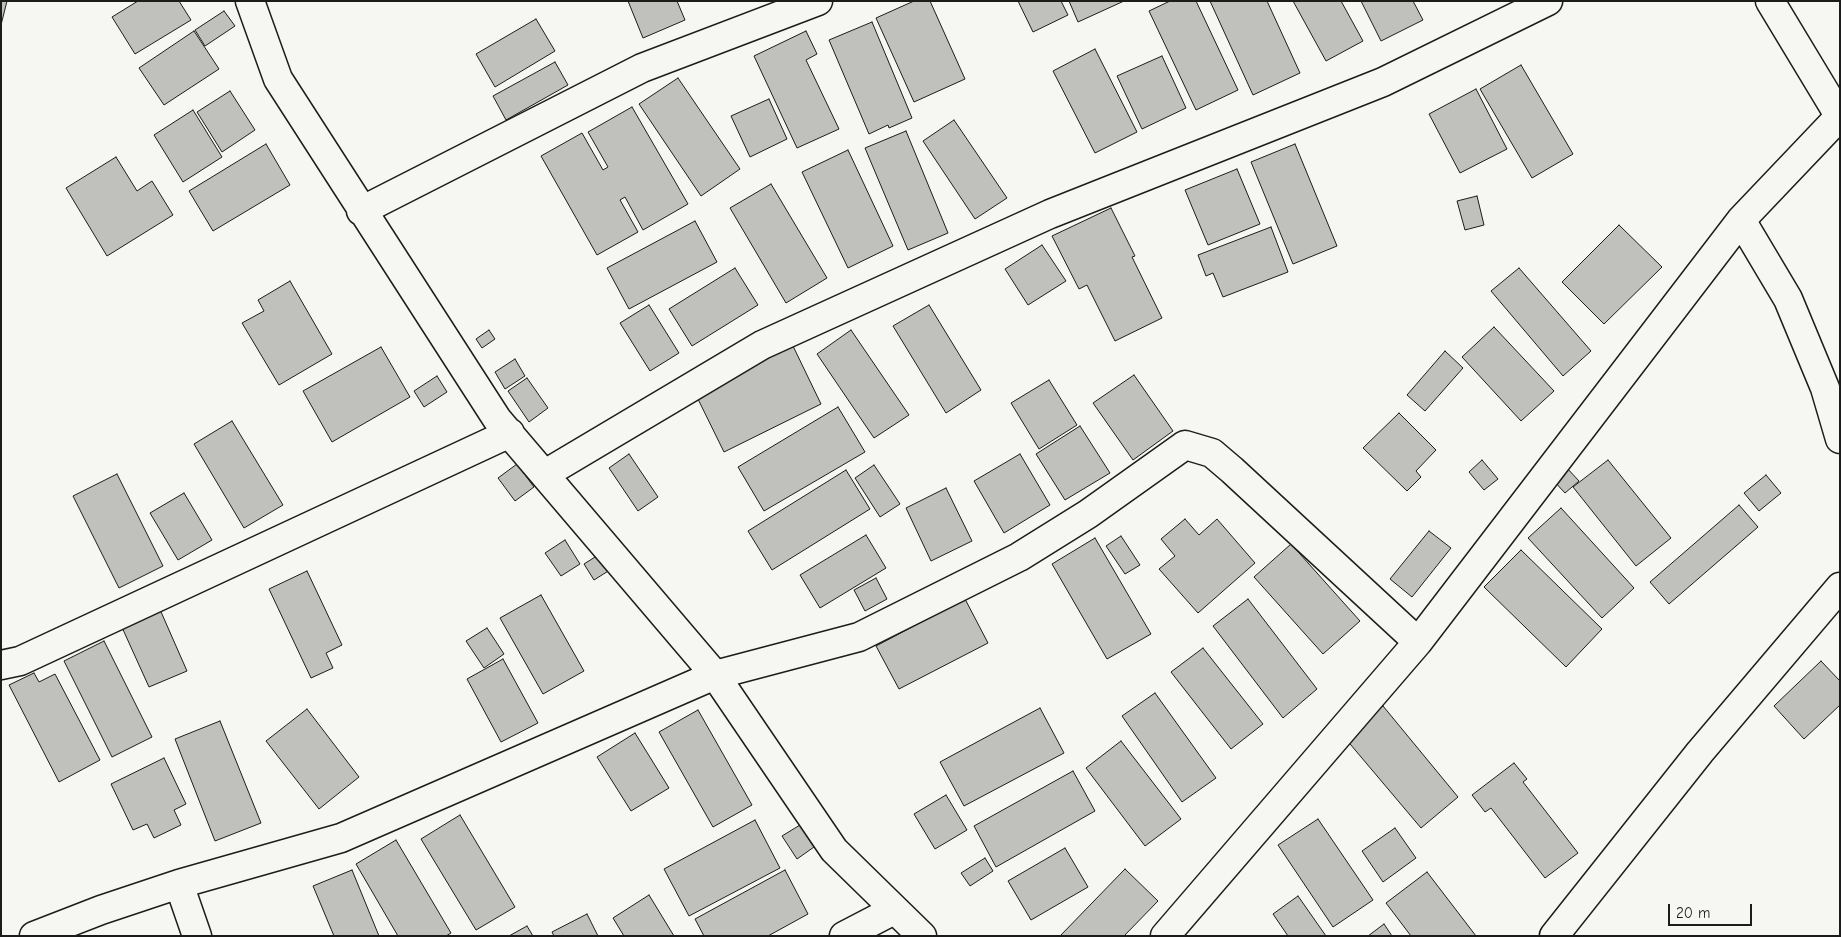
<!DOCTYPE html>
<style>
body{margin:0}
#map{position:relative;width:1841px;height:937px;overflow:hidden;background:#f6f6f2;font-family:"Comic Neue",sans-serif}
canvas{display:block}
.frame{position:absolute;inset:0;border:2px solid #1c1c1c;pointer-events:none}
.scale{position:absolute;left:1668px;top:904px;width:84px;height:22px;box-sizing:border-box;border:2px solid #1c1c1c;border-top:0;padding-left:6px;font-size:15px;line-height:18px;white-space:nowrap;color:#1c1c1c;-webkit-text-stroke:4px #f6f6f2;paint-order:stroke}
</style>
<div id="map">
<canvas width="1841" height="937"></canvas>
<div class="frame"></div>
<div class="scale">20 m</div>
</div>
<script>
const ctx = document.querySelector('canvas').getContext('2d');
ctx.lineJoin = 'round';
function fillPath(path, color) { ctx.fillStyle = color; ctx.fill(path, 'evenodd'); }
const toPath = rows => new Path2D(rows.map(r => 'M' + r).join(''));
function trace(path, color, width, dash) { ctx.strokeStyle = color; ctx.lineWidth = width; ctx.lineCap = dash ? 'butt' : 'round'; ctx.setLineDash(dash || []); ctx.stroke(path); }
const building = toPath([
 [1,1,7,1,1,25,1,1],
 [138,1,179,1,191,20,135,54,112,17,138,1],
 [628,1,677,1,685,20,643,38,628,1],
 [914,1,930,1,965,79,914,102,876,18,914,1],
 [1018,1,1061,1,1068,15,1033,32,1018,1],
 [1069,1,1124,1,1078,22,1069,1],
 [1170,1,1196,1,1238,90,1196,110,1149,11,1170,1],
 [1210,1,1267,1,1300,73,1253,95,1210,1],
 [1293,1,1341,1,1363,41,1326,61,1293,1],
 [1361,1,1413,1,1423,20,1381,41,1361,1],
 [224,11,235,26,205,46,195,30,224,11],
 [536,19,555,51,495,87,476,54,536,19],
 [872,22,912,118,889,128,888,125,869,134,829,40,872,22],
 [194,31,219,69,164,105,139,68,194,31],
 [806,31,817,54,806,60,839,129,797,148,754,56,806,31],
 [1095,49,1137,132,1095,153,1053,71,1095,49],
 [1162,56,1186,108,1142,129,1117,76,1162,56],
 [555,62,568,85,506,120,493,96,555,62],
 [1521,65,1573,154,1532,178,1480,89,1521,65],
 [678,78,740,169,701,196,639,104,678,78],
 [1476,89,1507,149,1460,173,1429,114,1476,89],
 [230,91,255,130,222,152,197,112,230,91],
 [769,99,787,139,750,157,731,116,769,99],
 [632,107,688,204,643,230,625,197,620,200,638,232,597,255,541,156,582,133,603,170,608,167,588,132,632,107],
 [193,110,222,157,183,182,154,135,193,110],
 [954,120,1007,198,975,219,923,141,954,120],
 [906,131,948,233,908,250,865,148,906,131],
 [266,144,290,185,213,231,189,191,266,144],
 [1295,144,1337,246,1293,264,1251,162,1295,144],
 [848,150,893,246,848,268,802,172,848,150],
 [116,157,137,191,152,181,173,215,107,256,66,188,116,157],
 [1237,169,1260,224,1208,245,1185,190,1237,169],
 [771,184,827,278,786,303,730,208,771,184],
 [1477,196,1484,225,1465,230,1457,201,1477,196],
 [1111,208,1135,256,1132,257,1162,318,1115,341,1087,285,1079,289,1052,236,1111,208],
 [695,221,717,262,629,309,607,268,695,221],
 [1619,225,1662,267,1604,324,1562,282,1619,225],
 [1271,227,1288,272,1223,297,1213,273,1206,276,1198,255,1271,227],
 [1042,245,1066,281,1028,305,1005,269,1042,245],
 [735,268,758,305,692,346,669,309,735,268],
 [1519,268,1591,351,1563,376,1491,291,1519,268],
 [290,281,332,354,279,385,242,323,264,311,258,300,290,281],
 [649,305,679,353,650,371,620,323,649,305],
 [929,305,981,390,946,413,893,326,929,305],
 [1494,327,1554,391,1521,421,1462,357,1494,327],
 [489,330,495,339,482,348,476,339,489,330],
 [851,330,909,415,874,438,817,354,851,330],
 [793,346,821,404,724,452,695,393,793,346],
 [381,347,410,397,332,442,303,391,381,347],
 [1445,351,1463,368,1425,411,1407,395,1445,351],
 [515,359,525,376,505,389,495,372,515,359],
 [1134,375,1173,431,1133,460,1093,403,1134,375],
 [437,376,447,392,424,407,414,391,437,376],
 [527,378,548,408,529,422,508,391,527,378],
 [1049,380,1077,425,1039,449,1011,403,1049,380],
 [838,407,865,452,764,511,738,467,838,407],
 [1399,413,1436,450,1416,471,1421,477,1407,491,1363,448,1399,413],
 [232,421,283,505,244,528,194,444,232,421],
 [1080,426,1110,473,1065,500,1036,454,1080,426],
 [629,454,658,497,638,511,609,468,629,454],
 [1020,454,1050,505,1004,533,974,481,1020,454],
 [1482,460,1498,479,1484,490,1469,472,1482,460],
 [1608,460,1671,538,1636,566,1573,487,1608,460],
 [517,464,534,487,515,501,498,478,517,464],
 [874,465,900,504,880,517,855,478,874,465],
 [1566,467,1579,481,1565,493,1552,479,1566,467],
 [846,470,870,509,772,570,748,531,846,470],
 [117,474,163,566,119,588,73,496,117,474],
 [1766,475,1781,493,1759,511,1744,493,1766,475],
 [946,488,972,541,931,561,906,508,946,488],
 [184,493,212,540,178,560,150,513,184,493],
 [1739,505,1758,527,1669,604,1650,582,1739,505],
 [1561,508,1634,588,1602,618,1528,538,1561,508],
 [1185,519,1199,535,1217,519,1255,563,1198,613,1159,569,1175,556,1161,539,1185,519],
 [1429,531,1451,548,1412,597,1390,579,1429,531],
 [866,535,886,568,820,608,800,575,866,535],
 [1121,536,1140,565,1125,574,1106,546,1121,536],
 [1095,538,1151,634,1107,659,1052,564,1095,538],
 [565,540,580,564,561,576,545,553,565,540],
 [1291,544,1360,621,1323,654,1254,577,1291,544],
 [1521,550,1602,629,1566,667,1484,587,1521,550],
 [603,552,613,568,594,580,584,564,603,552],
 [307,571,342,645,326,653,333,668,311,678,269,589,307,571],
 [876,578,887,599,865,611,854,590,876,578],
 [541,595,584,671,543,694,500,618,541,595],
 [965,599,988,643,899,689,876,646,965,599],
 [1248,599,1317,689,1283,718,1213,626,1248,599],
 [158,605,187,671,149,687,120,623,158,605],
 [487,628,504,654,484,668,466,641,487,628],
 [104,641,152,737,112,757,64,661,104,641],
 [1203,648,1263,724,1231,749,1171,672,1203,648],
 [503,659,538,723,501,742,467,679,503,659],
 [1821,661,1840,681,1840,705,1804,739,1774,706,1821,661],
 [34,673,39,682,55,674,100,760,59,782,9,685,34,673],
 [1155,693,1216,778,1182,802,1122,716,1155,693],
 [1383,706,1458,797,1421,828,1345,738,1383,706],
 [1040,708,1064,753,964,806,940,762,1040,708],
 [307,709,359,777,319,809,266,741,307,709],
 [698,710,752,805,713,827,659,732,698,710],
 [220,721,261,823,215,841,175,739,220,721],
 [635,733,669,788,631,811,597,757,635,733],
 [1121,741,1181,819,1145,846,1086,768,1121,741],
 [164,758,186,804,174,810,181,825,154,838,147,824,133,830,111,784,164,758],
 [1514,763,1527,779,1523,782,1578,853,1545,878,1491,808,1485,812,1472,795,1514,763],
 [1073,771,1095,811,996,867,974,826,1073,771],
 [946,795,967,830,935,849,914,814,946,795],
 [460,815,515,907,476,930,421,839,460,815],
 [1318,819,1373,900,1333,927,1278,845,1318,819],
 [755,820,780,868,689,916,664,869,755,820],
 [800,825,814,847,797,859,782,836,800,825],
 [1395,828,1416,858,1383,882,1362,851,1395,828],
 [396,840,451,933,446,936,398,936,356,864,396,840],
 [1065,848,1088,887,1031,920,1008,881,1065,848],
 [985,858,993,871,970,886,961,873,985,858],
 [1125,869,1158,901,1124,936,1060,936,1125,869],
 [352,870,379,936,334,936,313,886,352,870],
 [785,870,808,914,768,936,704,936,695,919,785,870],
 [1427,872,1476,936,1411,936,1386,903,1427,872],
 [649,895,674,936,624,936,613,918,649,895],
 [1298,896,1326,936,1288,936,1273,914,1298,896],
 [587,914,598,936,554,936,552,932,587,914],
 [1384,924,1392,936,1368,936,1384,924],
 [527,926,533,936,509,936,527,926]
]);
fillPath(building, '#c0c0bd');
trace(building, '#1c1c1c', 1);
const minor = toPath([
 [250,1,278,79,497,419,715,675,834,850,922,936],
 [1770,1,1840,117],
 [361,211,642,68,818,1],
 [1741,220,1788,299,1825,388,1840,439],
 [545,474,762,345,1050,214,1383,82,1548,1],
 [1,665,20,661,510,433],
 [179,884,197,936],
 [34,936,101,910,179,884,341,838,715,675,859,637,1019,557,1088,514,1185,445,1212,453,1232,470,1418,642],
 [844,936,894,910],
 [1165,936,1418,642,1741,220,1839,117],
 [1554,936,1700,752,1840,587]
]);
trace(minor, '#1c1c1c', 31);
trace(minor, '#f6f6f2', 28);
</script>
